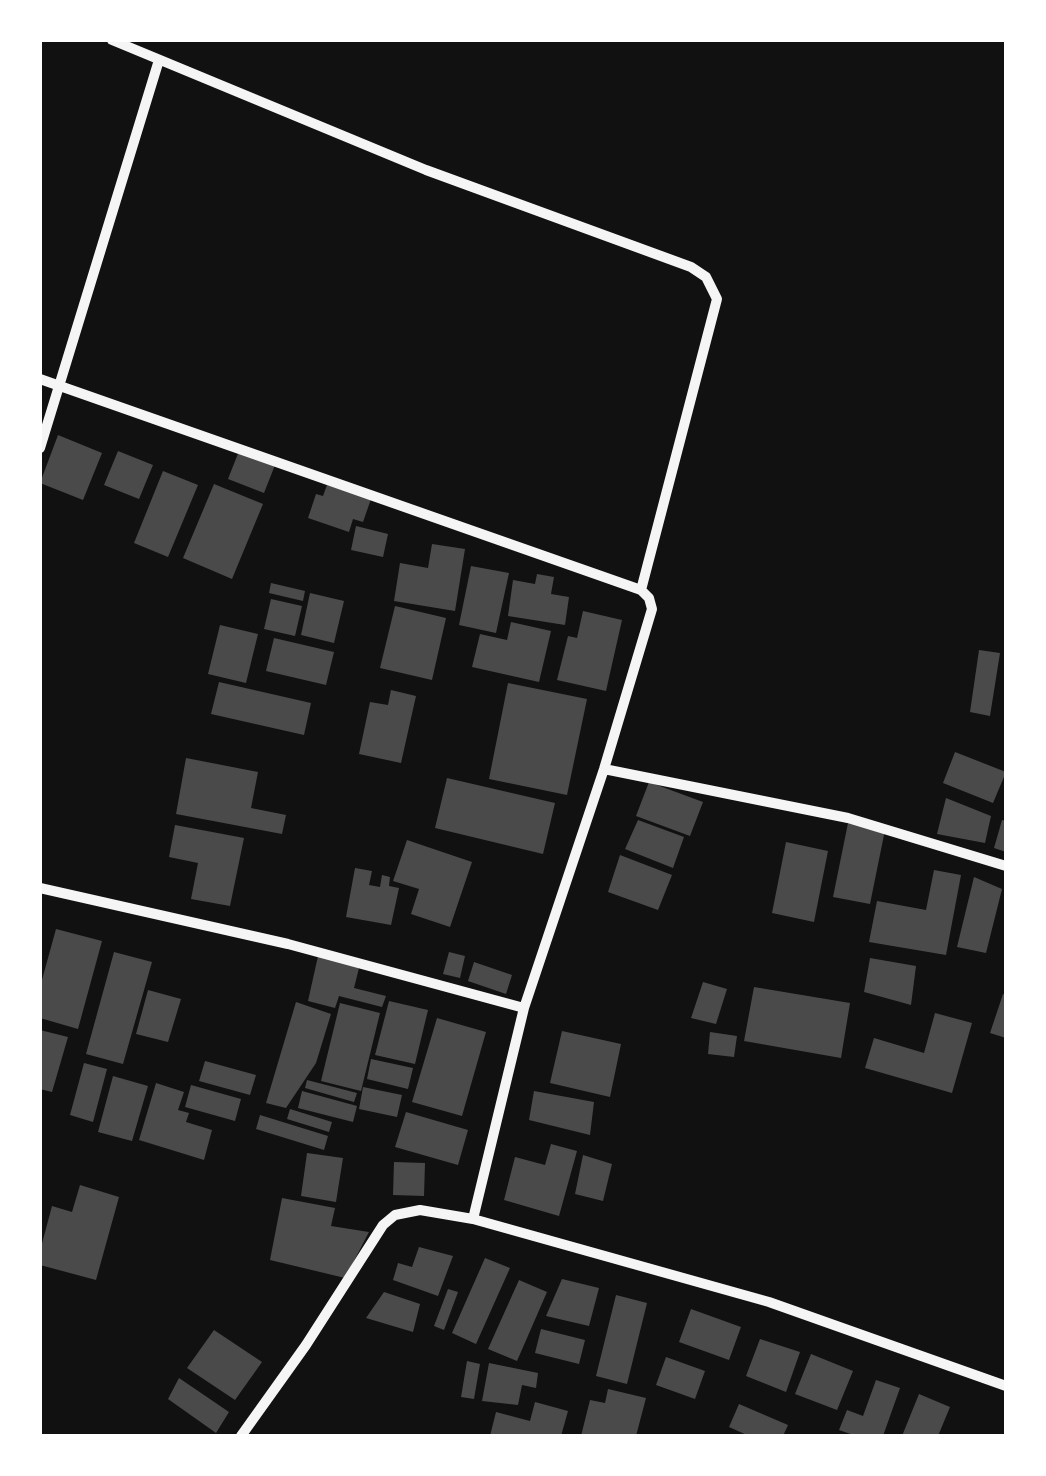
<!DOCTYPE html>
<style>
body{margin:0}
#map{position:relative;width:1046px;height:1476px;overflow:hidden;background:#111;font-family:"Space Grotesk",sans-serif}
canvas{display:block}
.frame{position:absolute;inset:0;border:42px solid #fff;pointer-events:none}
</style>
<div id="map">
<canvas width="1046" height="1476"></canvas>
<div class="frame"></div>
</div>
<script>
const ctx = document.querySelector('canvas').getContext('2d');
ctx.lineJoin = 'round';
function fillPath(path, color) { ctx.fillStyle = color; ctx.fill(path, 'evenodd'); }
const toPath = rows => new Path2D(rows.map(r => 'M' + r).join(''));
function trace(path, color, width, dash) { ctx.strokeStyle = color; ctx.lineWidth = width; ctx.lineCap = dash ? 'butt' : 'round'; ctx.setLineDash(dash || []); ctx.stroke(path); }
fillPath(toPath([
 [58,435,102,453,83,500,40,483],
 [118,451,153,465,139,499,104,485],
 [239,451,275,465,264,493,228,479],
 [163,471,198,485,168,557,134,543],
 [214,484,263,504,232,579,183,558],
 [327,485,371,499,363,522,353,519,349,532,308,518,316,494,323,496],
 [356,526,388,534,383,557,351,550],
 [432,544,465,549,455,611,394,601,400,563,428,568],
 [471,566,509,573,496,633,459,625],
 [537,574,554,577,551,594,569,597,565,625,508,616,513,580,535,584],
 [271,583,305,591,303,601,269,593],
 [310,593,344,601,334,643,301,635],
 [271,599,302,606,295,636,264,629],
 [395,606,446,618,432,680,380,668],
 [583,611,622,620,606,691,557,680,568,636,577,638],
 [511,622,551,631,539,682,472,667,480,634,507,640],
 [220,625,258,634,246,683,208,674],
 [274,638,334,652,326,685,266,671],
 [979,650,1000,653,990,716,970,712],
 [219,682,311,703,304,735,211,714],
 [508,683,587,699,567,795,489,779],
 [391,690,416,696,401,763,359,754,370,702,388,705],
 [955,752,1006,772,993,803,943,783],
 [186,758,258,772,251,808,286,815,282,834,176,814],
 [447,778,555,803,543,854,435,828],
 [649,782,703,802,690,836,636,816],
 [946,798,991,816,985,843,937,834],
 [638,820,684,837,673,868,625,849],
 [1002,820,1006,821,1006,852,994,848],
 [848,823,885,830,870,904,833,897],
 [175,825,244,838,230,906,191,899,198,863,169,857],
 [407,840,472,862,450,927,411,914,419,889,393,881],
 [786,842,828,851,814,922,772,913],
 [620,855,672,875,658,910,608,892],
 [355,868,372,871,369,885,380,887,382,875,390,877,389,886,399,888,391,925,346,917],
 [934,870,961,875,946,955,869,942,877,901,926,910],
 [974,877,1002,889,986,953,957,947],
 [56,929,102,941,78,1029,40,1018,40,987],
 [114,952,152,962,123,1064,86,1054],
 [449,952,465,956,460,978,443,974],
 [318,956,359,968,354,988,386,996,382,1007,339,996,335,1008,308,1001],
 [870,958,916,966,911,1005,864,992],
 [474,962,512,975,506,994,468,981],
 [703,982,727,989,716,1024,691,1018],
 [754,987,850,1003,841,1058,744,1041],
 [148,990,181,999,168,1042,136,1034],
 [1003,994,1006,995,1006,1038,990,1033],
 [389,1001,428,1010,415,1064,375,1055],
 [296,1002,331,1014,316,1063,286,1108,266,1103],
 [340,1003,380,1013,361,1091,321,1081],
 [935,1013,972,1023,952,1093,865,1068,874,1038,924,1053],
 [437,1018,486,1032,462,1116,412,1102],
 [40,1030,68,1037,52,1092,40,1089],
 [562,1031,621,1044,610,1097,550,1083],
 [710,1032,737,1036,734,1057,708,1054],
 [371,1059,413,1068,408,1089,367,1079],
 [205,1061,256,1075,250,1095,199,1081],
 [84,1063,107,1069,93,1122,70,1115],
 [113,1076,148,1086,132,1141,98,1132],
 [307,1080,357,1093,354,1102,305,1088],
 [156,1083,184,1092,178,1110,189,1113,186,1122,212,1130,204,1160,139,1140],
 [191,1085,241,1099,235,1121,185,1107],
 [363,1087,402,1095,397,1117,359,1109],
 [302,1091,357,1106,353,1122,298,1108],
 [534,1091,594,1102,590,1135,529,1120],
 [290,1109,332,1122,329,1132,287,1119],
 [406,1112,468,1130,458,1165,395,1147],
 [260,1115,328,1136,324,1150,256,1129],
 [551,1144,577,1151,559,1216,504,1200,515,1157,545,1165],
 [307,1153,343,1158,336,1202,301,1196],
 [583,1155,612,1164,603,1201,575,1194],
 [394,1162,425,1163,424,1196,393,1195],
 [80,1185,119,1197,96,1280,40,1265,40,1251,52,1206,72,1212],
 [282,1198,335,1208,331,1226,369,1232,345,1278,270,1260],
 [419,1247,453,1256,438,1296,393,1280,398,1263,412,1267],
 [485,1258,510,1268,476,1344,452,1333],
 [562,1279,599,1288,589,1326,546,1316],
 [519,1280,547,1292,517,1361,488,1349],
 [448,1289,458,1292,444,1330,434,1326],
 [384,1292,420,1304,413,1332,366,1318],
 [616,1295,647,1303,627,1384,596,1376],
 [691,1309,741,1327,729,1360,679,1342],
 [541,1329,585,1340,579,1364,535,1353],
 [214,1330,262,1362,235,1400,187,1368],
 [760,1339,800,1352,786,1392,746,1376],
 [811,1354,853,1371,837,1410,795,1394],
 [666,1357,705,1371,695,1399,656,1385],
 [467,1361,480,1364,474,1399,461,1397],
 [489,1363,538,1373,536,1388,522,1385,518,1405,482,1401],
 [179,1378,229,1412,216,1433,168,1399],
 [876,1380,900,1388,883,1436,856,1436,839,1430,847,1410,863,1416],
 [608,1389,646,1398,636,1436,581,1436,590,1400,605,1403],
 [919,1394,950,1407,938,1436,902,1436],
 [535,1402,568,1411,561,1436,490,1436,496,1412,530,1421],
 [739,1404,788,1425,783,1436,749,1436,729,1427]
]), '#4a4a4a');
trace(toPath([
 [112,40,426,170,691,267,706,277,717,299,641,590],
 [40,379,641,590,649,598,652,609,604,769,524,1008,473,1219],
 [40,448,159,60],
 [604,769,848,818,1006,866],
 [40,888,288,944,524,1008],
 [241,1436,306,1345,383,1225,395,1215,420,1210,473,1219,769,1302,1006,1386]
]), '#f5f5f5', 10);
</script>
